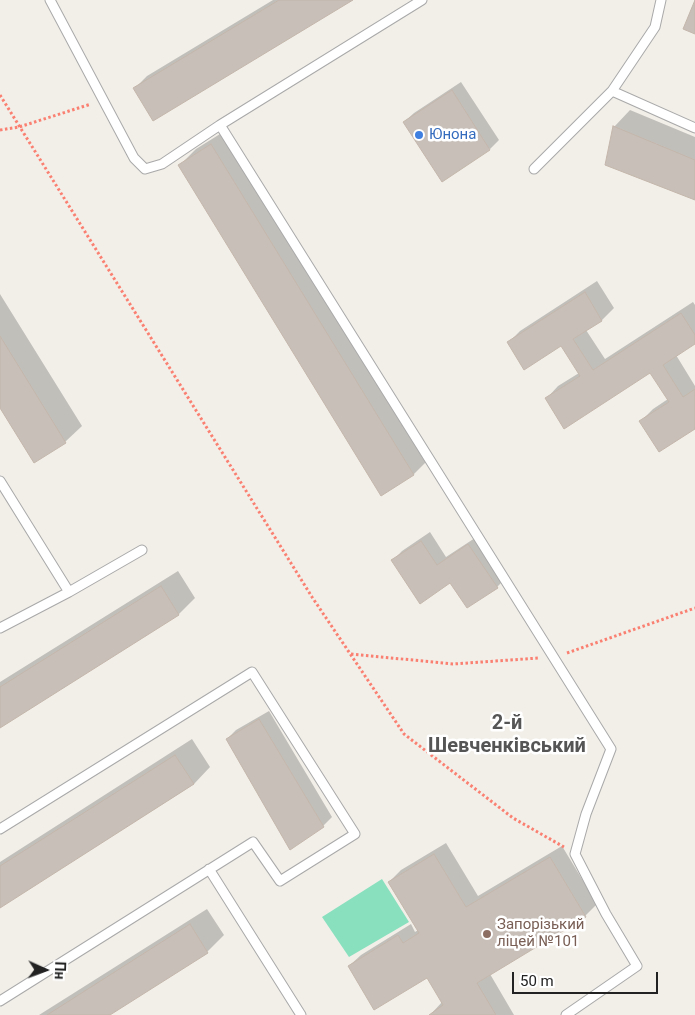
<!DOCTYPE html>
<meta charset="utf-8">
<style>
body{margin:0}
#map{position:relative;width:695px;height:1015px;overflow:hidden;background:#f2efe9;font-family:Roboto,sans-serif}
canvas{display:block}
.north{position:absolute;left:20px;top:945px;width:50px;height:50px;-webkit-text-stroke:4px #fff;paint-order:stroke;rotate:92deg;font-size:14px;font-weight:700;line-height:20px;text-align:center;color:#222}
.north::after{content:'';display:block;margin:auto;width:18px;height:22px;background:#222;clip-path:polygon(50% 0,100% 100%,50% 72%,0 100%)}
.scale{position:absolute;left:512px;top:972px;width:146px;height:22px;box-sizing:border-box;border:2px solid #222;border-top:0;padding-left:6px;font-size:15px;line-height:18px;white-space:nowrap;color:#222;-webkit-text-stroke:4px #fff;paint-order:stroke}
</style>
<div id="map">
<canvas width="695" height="1015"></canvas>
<div class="north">Пн</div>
<div class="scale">50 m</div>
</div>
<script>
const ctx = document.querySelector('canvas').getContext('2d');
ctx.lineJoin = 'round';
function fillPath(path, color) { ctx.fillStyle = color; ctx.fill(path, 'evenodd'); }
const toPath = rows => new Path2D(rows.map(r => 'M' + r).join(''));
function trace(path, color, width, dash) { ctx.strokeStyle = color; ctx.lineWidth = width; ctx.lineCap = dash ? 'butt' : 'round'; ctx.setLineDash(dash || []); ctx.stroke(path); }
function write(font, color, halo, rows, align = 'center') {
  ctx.font = font + ' Roboto,sans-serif'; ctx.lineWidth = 5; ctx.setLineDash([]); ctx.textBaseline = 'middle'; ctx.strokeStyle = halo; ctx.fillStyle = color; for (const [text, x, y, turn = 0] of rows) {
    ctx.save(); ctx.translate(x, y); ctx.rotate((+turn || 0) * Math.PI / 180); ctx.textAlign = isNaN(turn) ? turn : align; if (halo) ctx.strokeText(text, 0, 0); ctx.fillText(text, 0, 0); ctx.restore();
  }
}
fillPath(toPath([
 [382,879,409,922,349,957,322,917]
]), '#88e0be');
fillPath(toPath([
 [273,0,350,0,135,88,147,76],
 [461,82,499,140,490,149,404,122,414,113],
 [630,110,695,137,695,199,614,127],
 [228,129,430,458,414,474,381,494,180,165,196,149],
 [597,281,614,308,602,320,586,330,605,359,693,302,695,305,695,343,676,355,695,386,695,427,641,421,653,409,668,399,651,372,547,398,558,386,579,373,561,345,508,343,520,331],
 [0,294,82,426,65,442,0,406],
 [430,532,446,557,478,536,506,578,497,587,451,582,393,560,402,551],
 [178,571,195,598,179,614,0,726,0,682],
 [269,711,332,817,323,826,227,739,236,730],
 [192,739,210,767,194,784,0,907,0,862],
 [446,843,478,896,562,846,597,904,585,916,490,974,514,1015,430,1015,443,1001,428,976,349,966,361,955,411,924,415,932,418,930,389,882,401,870],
 [207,909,224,935,207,952,108,1015,39,1015]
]), '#0003');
const building = toPath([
 [279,0,353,0,153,121,133,88,279,0],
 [695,0,695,34,683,29,695,0],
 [452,90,490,150,442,182,403,122,452,90],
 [613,126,695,160,695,200,605,165,613,126],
 [211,144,414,475,381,496,178,165,211,144],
 [585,292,602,321,573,339,593,370,681,313,695,335,695,344,663,365,683,397,695,389,695,429,659,452,639,421,669,402,650,373,564,429,545,398,580,376,561,346,524,370,507,342,585,292],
 [0,336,66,443,34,463,0,408,0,336],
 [421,541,437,565,468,544,498,588,467,608,450,583,420,604,391,560,421,541],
 [161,586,179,615,0,728,0,687,161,586],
 [259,719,324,827,290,850,226,739,259,719],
 [175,755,194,784,0,908,0,866,175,755],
 [434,854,466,907,550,857,586,917,477,983,496,1015,429,1015,443,1005,427,978,374,1010,348,966,398,935,403,943,419,933,388,882,434,854],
 [190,924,208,953,110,1015,47,1015,190,924]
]);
fillPath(building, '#c7bfb8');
trace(building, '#c4b6ab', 1);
const lane = toPath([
 [50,0,134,158,145,169,162,164,220,125,611,749,586,814,575,854,606,914,637,966,566,1015],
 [612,91,695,128],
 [220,125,422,0],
 [534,169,612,91,655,27,661,0],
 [0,481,69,592],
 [0,628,69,592,142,550],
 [0,829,252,672,355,834,280,881,253,842,0,1001],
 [209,869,301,1015]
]);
trace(lane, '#a9a9a9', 11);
trace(toPath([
 [0,95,312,597,404,734,513,818,564,847],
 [0,130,19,127,91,104],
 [567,653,695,608],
 [351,654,453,664,539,658]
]), '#fa8072', 3, [2.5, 2.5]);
trace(lane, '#fff', 9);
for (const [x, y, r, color] of [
 [419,135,5,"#3f7fe0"],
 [487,934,5,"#8d6e63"]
]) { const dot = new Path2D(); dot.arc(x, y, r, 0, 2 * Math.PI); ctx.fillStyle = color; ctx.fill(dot); trace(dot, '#fff', 2); }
write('15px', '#366cbe', '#fff', [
 ["Юнона",429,135]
], 'left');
write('15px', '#785e54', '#fff', [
 ["Запорізький",497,925],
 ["ліцей №101",497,942]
], 'left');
write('bold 20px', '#555', '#fff', [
 ["2-й",507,724],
 ["Шевченківський",507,747]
]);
</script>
